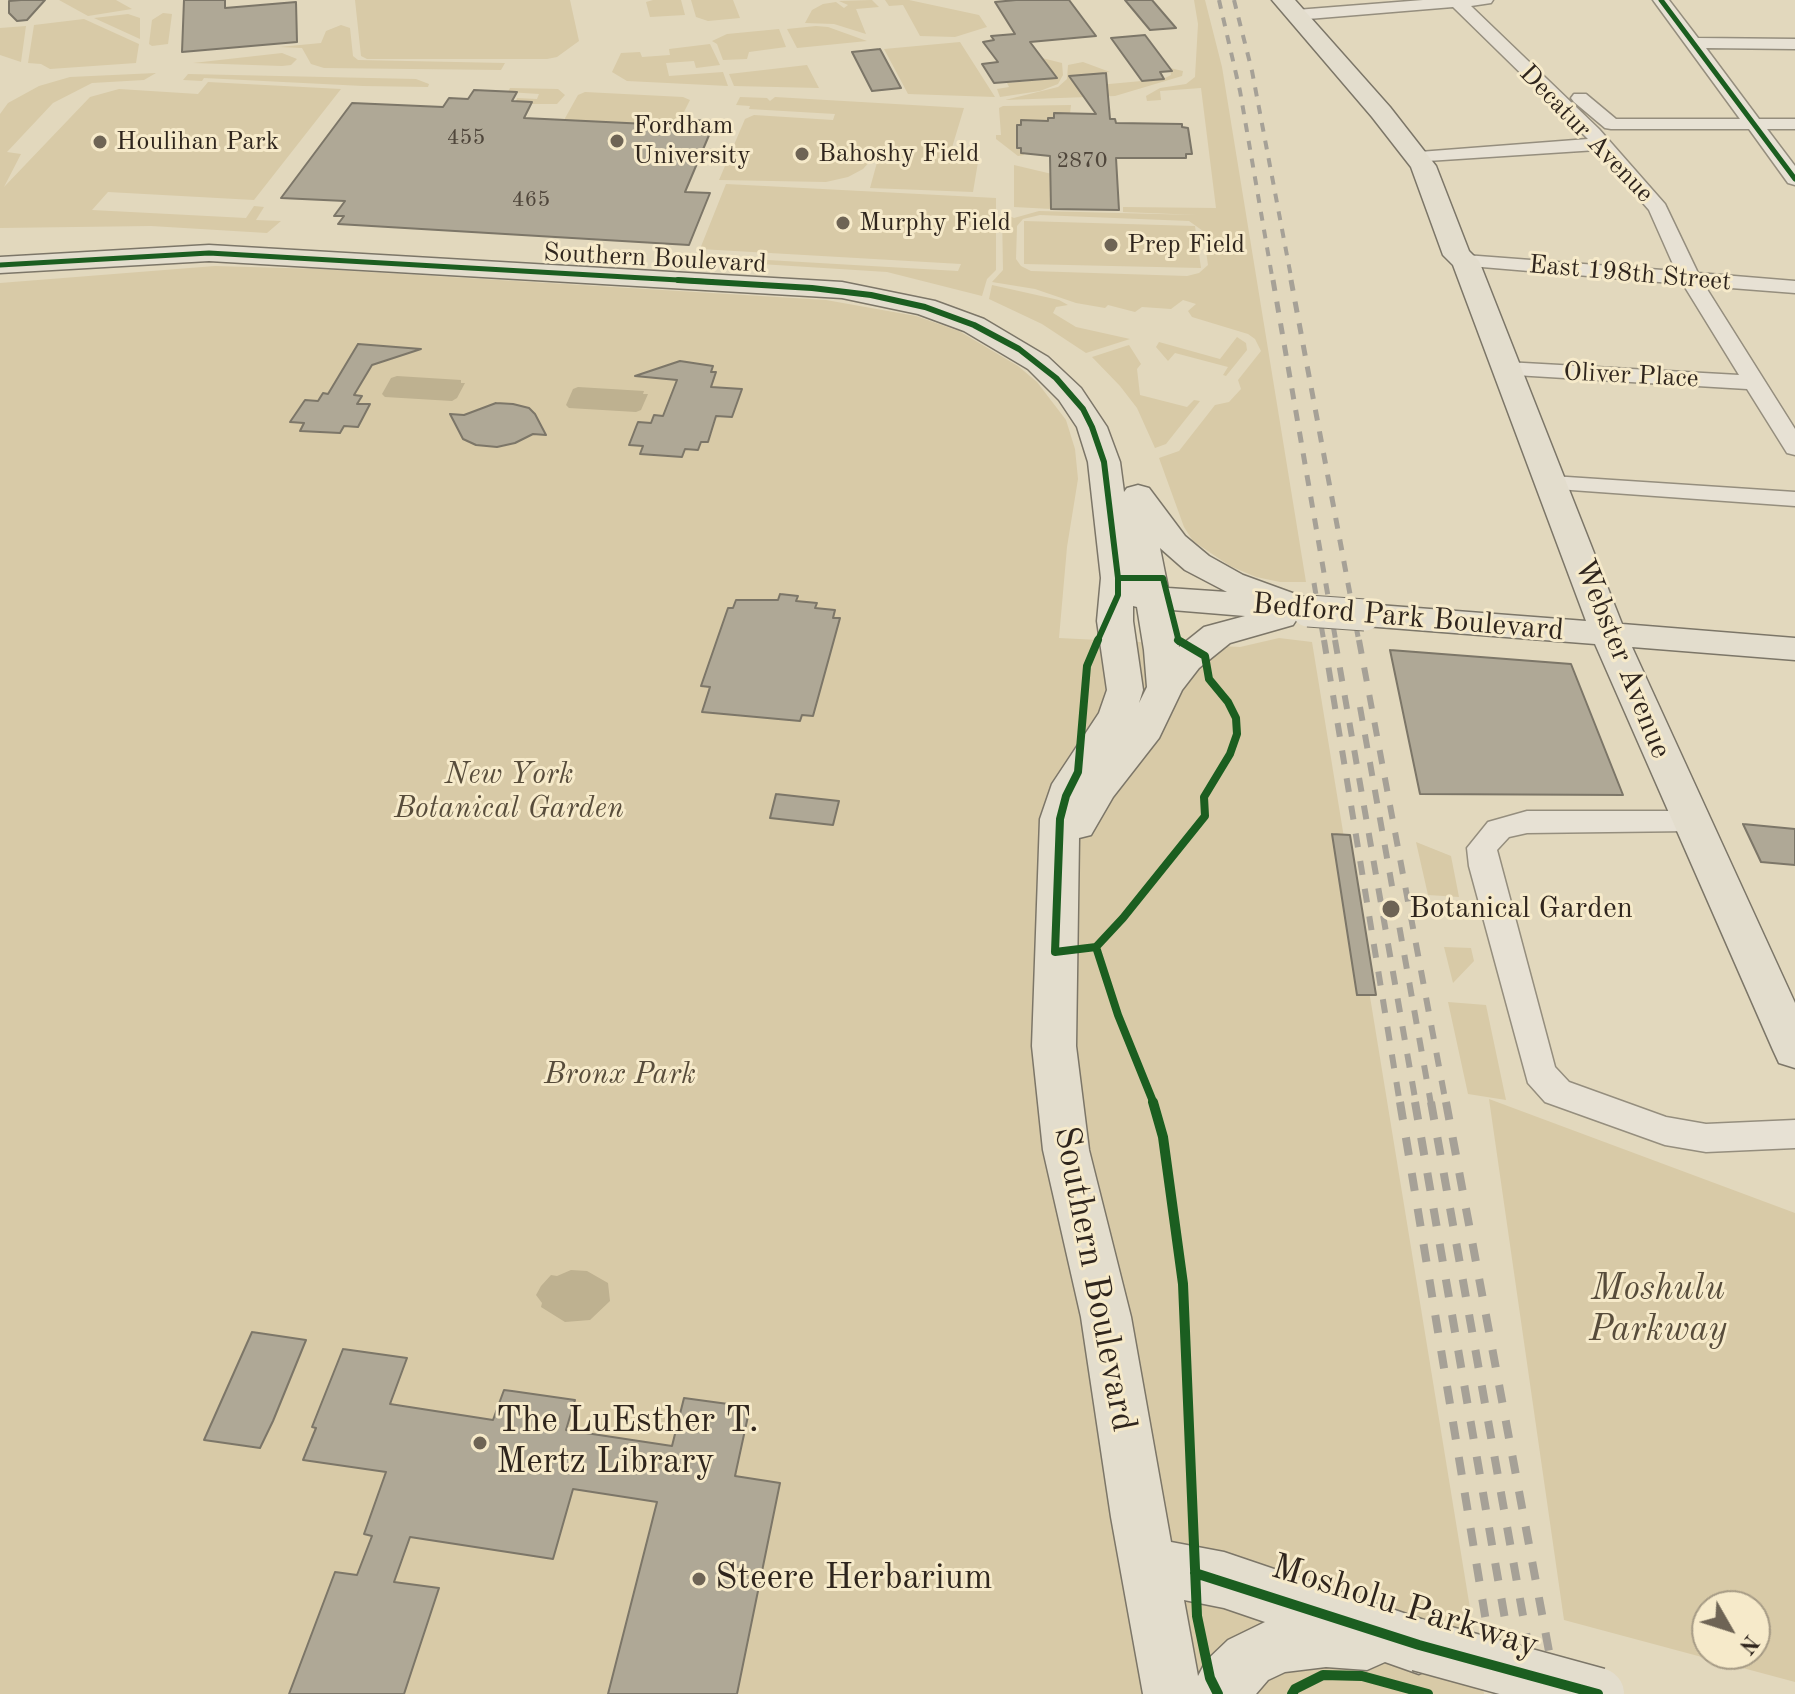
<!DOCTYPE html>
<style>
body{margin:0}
#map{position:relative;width:1795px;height:1694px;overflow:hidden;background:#e2d8bd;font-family:"Old Standard TT",serif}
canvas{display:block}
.north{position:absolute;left:1691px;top:1590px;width:80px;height:80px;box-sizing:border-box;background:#f6eaca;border:2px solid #a69b85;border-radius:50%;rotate:129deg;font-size:22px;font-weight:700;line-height:32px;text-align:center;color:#2f251d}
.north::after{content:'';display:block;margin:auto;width:28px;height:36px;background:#6e6455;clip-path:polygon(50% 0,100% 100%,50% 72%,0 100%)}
</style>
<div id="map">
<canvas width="1795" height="1694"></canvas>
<div class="north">N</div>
</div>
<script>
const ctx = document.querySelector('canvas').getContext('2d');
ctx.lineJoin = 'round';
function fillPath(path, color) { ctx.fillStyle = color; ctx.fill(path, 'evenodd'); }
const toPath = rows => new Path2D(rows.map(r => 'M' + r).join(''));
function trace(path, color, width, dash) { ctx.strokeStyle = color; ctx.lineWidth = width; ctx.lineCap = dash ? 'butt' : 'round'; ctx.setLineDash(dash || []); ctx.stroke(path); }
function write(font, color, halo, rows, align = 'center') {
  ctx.font = font + ' "Old Standard TT",serif'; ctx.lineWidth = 6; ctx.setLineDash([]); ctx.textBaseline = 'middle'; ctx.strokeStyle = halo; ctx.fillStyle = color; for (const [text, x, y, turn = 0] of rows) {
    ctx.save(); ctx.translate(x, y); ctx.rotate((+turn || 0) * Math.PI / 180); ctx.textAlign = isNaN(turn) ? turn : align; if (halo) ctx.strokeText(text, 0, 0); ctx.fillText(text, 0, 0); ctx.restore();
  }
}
fillPath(toPath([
 [59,0,116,0,132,9,88,16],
 [355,0,570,0,579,41,557,57,547,59,367,59,361,56],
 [653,0,681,0,685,15,650,17,646,2],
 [691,0,733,0,740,18,708,21,696,17],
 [872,0,879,7,856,9,866,34,834,24,805,23,812,10,823,4,836,2,844,8,848,5,839,1],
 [885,0,909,0,979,15,987,27,955,37,920,36,903,5,889,6],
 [1194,0,1205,0,1222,67,1306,582,1280,582,1256,577,1230,566,1193,541,1184,527,1159,458,1179,451,1215,405,1229,402,1241,389,1238,380,1261,351,1255,339,1248,334,1192,317,1188,311,1196,304,1183,300,1171,309,1142,307,1135,312,1108,305,1105,308,1076,303,1035,289,992,282,1003,270,1002,213,1014,218,1039,211,1198,215,1123,212,1123,207,1216,208,1201,88,1160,91,1161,100,1147,101,1146,96,1160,88,1186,84,1195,77,1198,24],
 [1040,215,1189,221,1203,231,1208,265,1199,273,1187,276,1031,271,1021,266,1016,259,1017,226,1023,219],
 [163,13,172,14,168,44,152,46,149,44,152,20],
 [128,14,140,18,140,39,94,18],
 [84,19,139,44,136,63,50,69,41,64,28,63,34,25],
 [341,25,350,28,353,56,358,60,505,63,501,70,324,68,311,64,302,48,279,47,321,43,326,31],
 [26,26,21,62,0,55,0,28],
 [816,26,828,27,867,41,797,48,787,29],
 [779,29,786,47,749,52,747,59,723,60,717,44,712,41,727,34],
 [960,42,995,97,908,94,884,49],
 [710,44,720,65,696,68,694,61,666,63,669,76,723,72,728,86,627,81,612,72,621,53,640,52,642,57,670,55,669,49],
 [282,53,297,59,291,65,282,66,193,63],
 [1042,58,1062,63,1063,75,1058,84,1040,91,1000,97,997,89,1009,87,1007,83,1041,80],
 [1083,62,1110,72,1083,75,1077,87,1163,79,1171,75,1170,68,1183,71,1182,76,1115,96,1005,100,1058,87,1067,79,1068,65],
 [807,65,819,88,734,86,729,74],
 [156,73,144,80,92,83,53,103,7,152,21,154,4,187,90,97,119,89,198,94,208,82,341,89,254,200,108,192,92,210,246,218,254,206,264,207,256,220,281,221,267,233,151,226,0,228,0,114,8,103,39,86,70,77],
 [188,74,416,79,429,84,428,87,363,86,204,78,202,81,183,80],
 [510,88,558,89,565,95,557,104,531,104,516,101,517,98,537,99,539,94,508,92],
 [585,92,683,97,690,100,677,126,564,120,578,95],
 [740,97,767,98,770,101,775,97,964,108,950,154,979,156,973,192,870,188,881,148,875,148,872,159,863,169,848,177,826,182,719,180,745,119,754,115,833,120,835,114,749,109,750,106,736,105],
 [1071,105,1070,114,1054,114,1054,118,1048,118,1048,121,1022,120,1021,125,1017,125,1017,129,1021,129,1021,144,1017,144,1017,148,1021,148,1024,155,1018,156,996,139,996,135,1001,135,999,108,1003,106],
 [1014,165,1052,174,1051,209,1014,207],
 [726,184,996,198,996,270,987,279,982,296,887,272,713,261,715,257,958,271,961,264,700,249],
 [1024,221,1195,226,1201,268,1024,264],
 [215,266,319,269,826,300,916,316,959,331,1018,366,1037,382,1066,420,1075,449,1078,479,1067,547,1059,638,1240,647,1279,638,1312,642,1484,1694,0,1694,0,283],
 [992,285,1059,300,1068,305,1056,307,1053,313,1076,327,1130,339,1086,353,1042,324,989,299],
 [1237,337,1246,343,1247,350,1226,376,1223,375,1228,367,1175,353,1168,361,1156,347,1159,342,1220,359],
 [1129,345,1141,364,1137,369,1140,395,1187,407,1194,400,1200,401,1166,444,1155,448,1137,408,1120,386,1092,357],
 [1416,842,1451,856,1459,897,1428,895],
 [1444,947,1471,948,1474,961,1453,983],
 [1448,1002,1486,1005,1506,1100,1468,1094],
 [1489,1099,1795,1213,1795,1682,1564,1620],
 [1707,1606,1755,1606,1755,1654,1707,1654]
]), '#d8caa7');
fillPath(toPath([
 [397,376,461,380,461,383,465,383,457,398,452,401,385,397,382,394,391,378],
 [578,387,644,391,643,394,648,394,641,410,636,412,569,408,566,405,573,389],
 [571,1270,587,1271,608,1283,610,1301,590,1320,565,1322,541,1307,542,1303,536,1295,541,1286,551,1275,557,1276]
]), '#beb190');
const building = toPath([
 [21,0,45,0,27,20,17,21,9,13,9,1,21,0],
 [184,0,225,0,225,8,296,2,297,42,182,52,184,0],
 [1016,0,1069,0,1096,36,1030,42,1057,78,994,83,982,64,998,62,983,42,994,40,991,36,1015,34,995,2,1016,0],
 [1125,0,1152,0,1176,28,1150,30,1125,0],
 [1145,35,1172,71,1160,72,1164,79,1142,81,1111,38,1145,35],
 [880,49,901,88,872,91,852,52,880,49],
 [1106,73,1110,119,1115,119,1116,123,1182,124,1182,127,1188,128,1192,154,1186,154,1186,158,1116,158,1119,210,1051,209,1050,156,1021,153,1021,148,1017,148,1017,125,1021,125,1021,120,1048,121,1048,118,1054,118,1054,113,1096,114,1069,76,1106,73],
 [474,90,517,92,512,101,532,102,524,118,688,126,691,120,715,121,685,192,710,193,689,245,338,224,344,216,334,216,345,201,281,198,352,103,443,107,449,98,468,99,474,90],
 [358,344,421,349,372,365,354,395,362,396,357,404,370,404,358,427,344,426,340,433,300,431,304,423,290,422,305,400,318,401,323,393,328,394,358,344],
 [680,361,713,366,711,372,716,372,711,387,742,389,732,417,716,416,708,442,701,442,698,450,685,449,682,457,640,454,643,446,629,445,636,427,638,422,651,423,654,415,663,416,677,380,635,376,680,361],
 [496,403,513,404,529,408,535,414,546,435,533,434,515,443,497,447,476,445,463,439,450,414,464,415,496,403],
 [780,594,798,596,796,601,817,603,815,608,835,610,833,618,840,618,813,716,802,715,800,721,702,712,710,687,701,686,728,608,733,608,736,600,778,600,780,594],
 [1390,650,1571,664,1623,795,1420,794,1390,650],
 [776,794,839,801,833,825,770,818,776,794],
 [1743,824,1795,829,1795,865,1761,862,1743,824],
 [1332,834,1350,835,1376,995,1357,995,1332,834],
 [252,1332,306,1340,273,1421,260,1448,204,1440,252,1332],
 [343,1349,407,1358,390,1404,493,1420,504,1390,512,1391,575,1400,566,1430,672,1446,684,1398,750,1407,735,1476,780,1483,737,1694,608,1694,657,1502,573,1489,553,1559,410,1537,394,1582,439,1588,404,1694,289,1694,335,1572,357,1575,372,1536,364,1534,386,1472,303,1460,316,1428,312,1427,343,1349]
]);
fillPath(building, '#afa896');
trace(building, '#7c7668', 2);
const minor = toPath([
 [1423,0,1493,0,1491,3,1471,6,1599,129,1665,204,1698,273,1795,281,1795,293,1705,286,1795,429,1795,455,1787,453,1747,389,1498,374,1495,369,1506,362,1739,375,1683,284,1458,265,1455,261,1465,255,1676,271,1649,210,1597,150,1412,162,1410,158,1412,154,1419,152,1588,139,1453,7,1296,20,1288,15,1296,10,1423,0],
 [1653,0,1669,0,1698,38,1795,39,1795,49,1706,48,1759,119,1795,119,1795,129,1767,129,1795,166,1795,185,1788,183,1749,129,1611,129,1605,128,1574,102,1571,98,1574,94,1586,94,1616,119,1740,119,1653,0],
 [1552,476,1795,492,1795,506,1543,488,1540,483,1543,478,1552,476],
 [1527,811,1690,811,1700,814,1705,821,1700,828,1690,831,1527,833,1509,837,1497,850,1555,1067,1569,1082,1666,1117,1706,1124,1795,1120,1795,1148,1706,1152,1665,1145,1545,1102,1528,1083,1469,866,1467,848,1488,822,1527,811]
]);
const major = toPath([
 [1272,0,1295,0,1390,107,1436,166,1469,251,1479,261,1622,624,1795,638,1795,660,1632,647,1795,1003,1795,1068,1779,1063,1773,1050,1595,644,1365,626,1353,623,1348,615,1353,607,1365,604,1586,621,1453,265,1443,255,1411,167,1372,117,1272,0],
 [209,245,842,282,935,301,984,319,1048,357,1081,388,1107,427,1120,462,1124,492,1127,488,1138,485,1149,488,1185,536,1209,556,1243,575,1320,603,1325,611,1320,619,1308,622,1297,619,1293,625,1230,643,1199,668,1182,690,1159,738,1113,797,1091,835,1079,838,1076,1046,1089,1150,1131,1317,1171,1542,1224,1552,1439,1625,1448,1645,1439,1665,1419,1674,1385,1662,1367,1670,1326,1667,1285,1672,1268,1680,1256,1694,1143,1694,1111,1517,1081,1317,1043,1150,1032,1046,1040,819,1052,784,1099,713,1107,690,1097,621,1101,578,1088,462,1077,427,1059,400,1028,369,964,331,918,314,842,298,209,261,0,273,0,257,209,245],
 [1160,548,1185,570,1227,592,1168,588,1160,548],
 [1133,606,1137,607,1144,650,1147,687,1139,703,1143,690,1133,621,1133,606],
 [1172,610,1245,616,1204,627,1179,647,1172,610],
 [1184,1600,1224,1608,1265,1622,1228,1640,1206,1661,1198,1676,1184,1600]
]);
trace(minor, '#958e7e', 3);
trace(major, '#7c7668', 3);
fillPath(minor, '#e7e1d4');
fillPath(major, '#e3ddcd');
trace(toPath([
 [1219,0,1240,91,1273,282],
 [1234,0,1252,71,1292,282]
]), '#a6a197', 4, [9, 9]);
trace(toPath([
 [1273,280,1336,642],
 [1291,280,1359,642],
 [1314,583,1324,642]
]), '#a6a197', 5, [11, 11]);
trace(toPath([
 [1324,640,1400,1104],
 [1335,640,1416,1104],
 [1359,640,1446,1104],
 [1360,707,1431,1104]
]), '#a6a197', 6, [14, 14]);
trace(toPath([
 [1400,1102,1498,1694],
 [1415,1102,1518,1694],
 [1431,1102,1537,1694],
 [1446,1102,1557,1694]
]), '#a6a197', 8, [18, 18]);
const majorBridgeFar1 = toPath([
 [1308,611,1365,615]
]);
const majorBridge = toPath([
 [1419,1645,1598,1694]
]);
trace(majorBridgeFar1, '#7c7668', 33, []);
trace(majorBridge, '#7c7668', 55, []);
trace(majorBridgeFar1, '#e3ddcd', 31);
trace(majorBridge, '#e3ddcd', 52);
trace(toPath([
 [1661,0,1795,179],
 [0,265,209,253,713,282]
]), '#1b5e20', 5);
trace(toPath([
 [678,280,812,288,871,295,925,307,974,325,1019,349,1056,378,1083,409,1092,427,1104,462,1118,578],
 [1118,578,1163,578,1179,642],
 [1097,642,1118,595,1118,578]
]), '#1b5e20', 6);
trace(toPath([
 [1098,640,1087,666,1078,772,1066,796,1060,819,1055,952,1096,947,1123,918,1205,816,1204,797,1230,754,1237,734,1236,718,1228,702,1209,679,1205,656,1178,640],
 [1096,947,1118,1015,1154,1104]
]), '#1b5e20', 8);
trace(toPath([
 [1153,1102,1163,1137,1183,1284,1197,1616,1210,1678,1218,1694],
 [1195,1573,1419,1645,1598,1694],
 [1292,1694,1295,1689,1323,1675,1362,1676,1428,1694]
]), '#1b5e20', 10);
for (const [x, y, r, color] of [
 [617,141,8,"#6e6455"],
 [100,142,8,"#6e6455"],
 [802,154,8,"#6e6455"],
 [843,223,8,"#6e6455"],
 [1111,245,8,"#6e6455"],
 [1391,909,10,"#6e6455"],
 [480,1443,8,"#6e6455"],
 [699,1579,8,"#6e6455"]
]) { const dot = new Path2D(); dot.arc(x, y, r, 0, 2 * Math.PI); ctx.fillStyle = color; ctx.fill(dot); trace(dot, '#f6eaca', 3); }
write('22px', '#4f463b', null, [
 ["455",466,138],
 ["2870",1082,161],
 ["465",531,200]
]);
write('26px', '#2f251d', '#f6eaca', [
 ["Fordham",633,126],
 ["University",633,156],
 ["Houlihan Park",116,142],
 ["Bahoshy Field",818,154],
 ["Murphy Field",859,223],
 ["Prep Field",1127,245]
], 'left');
write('26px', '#2f251d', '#f6eaca', [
 ["Decatur Avenue",1586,134,46],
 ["Southern Boulevard",655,259,3],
 ["East 198th Street",1630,274,5],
 ["Oliver Place",1631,376,3]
]);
write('30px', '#2f251d', '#f6eaca', [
 ["Bedford Park Boulevard",1408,618,5],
 ["Webster Avenue",1622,659,68]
]);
write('italic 30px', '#574c3b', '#f6eaca', [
 ["New York",509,775],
 ["Botanical Garden",509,809],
 ["Bronx Park",620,1075]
]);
write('30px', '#2f251d', '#f6eaca', [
 ["Botanical Garden",1409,909]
], 'left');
write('36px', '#2f251d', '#f6eaca', [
 ["Southern Boulevard",1094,1279,79],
 ["Mosholu Parkway",1405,1607,17]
]);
write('italic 36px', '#574c3b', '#f6eaca', [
 ["Moshulu",1658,1290],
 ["Parkway",1658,1331]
]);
write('36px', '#2f251d', '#f6eaca', [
 ["The LuEsther T.",496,1422],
 ["Mertz Library",496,1463],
 ["Steere Herbarium",715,1579]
], 'left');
</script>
